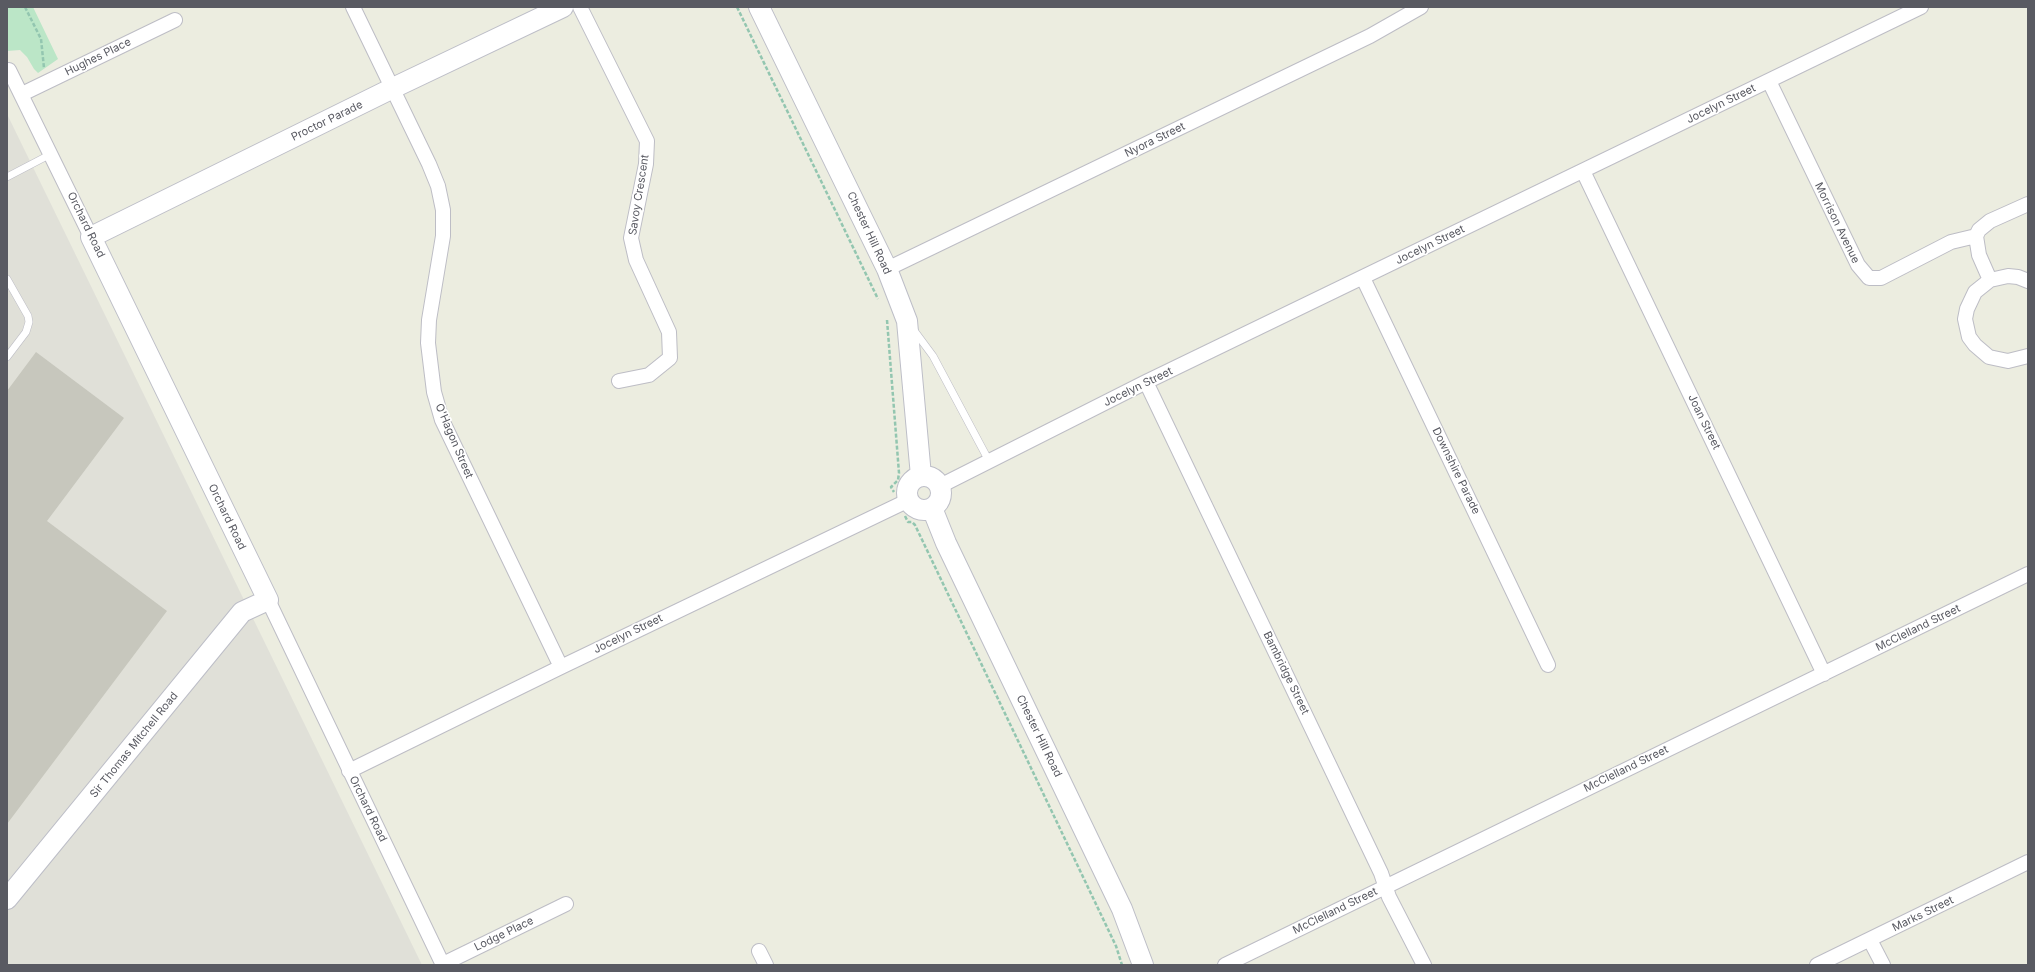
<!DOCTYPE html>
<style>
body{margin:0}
#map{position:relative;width:2035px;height:972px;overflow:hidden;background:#ecede0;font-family:Inter,sans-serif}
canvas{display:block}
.frame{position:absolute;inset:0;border:8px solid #595a62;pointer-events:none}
</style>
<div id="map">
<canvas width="2035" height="972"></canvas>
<div class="frame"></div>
</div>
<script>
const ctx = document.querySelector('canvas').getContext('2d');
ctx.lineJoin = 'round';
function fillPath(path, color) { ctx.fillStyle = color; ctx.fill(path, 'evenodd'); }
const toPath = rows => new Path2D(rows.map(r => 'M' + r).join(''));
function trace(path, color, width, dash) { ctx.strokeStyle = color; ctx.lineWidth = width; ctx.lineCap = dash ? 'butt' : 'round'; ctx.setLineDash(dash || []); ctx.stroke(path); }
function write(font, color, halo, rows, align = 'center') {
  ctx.font = font + ' Inter,sans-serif'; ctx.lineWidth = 3.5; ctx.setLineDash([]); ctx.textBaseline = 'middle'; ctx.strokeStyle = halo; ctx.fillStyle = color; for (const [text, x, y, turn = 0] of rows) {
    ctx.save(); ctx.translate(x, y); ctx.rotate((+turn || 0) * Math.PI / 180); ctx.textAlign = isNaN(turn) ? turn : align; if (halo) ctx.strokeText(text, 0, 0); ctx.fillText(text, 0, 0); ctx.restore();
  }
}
fillPath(toPath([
 [7,114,422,965,7,965]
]), '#e0e0d8');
fillPath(toPath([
 [7,7,33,7,58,59,38,73,34,69,27,57,20,50,7,51]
]), '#bbe6c7');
fillPath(toPath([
 [36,352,124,418,47,521,167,611,7,824,7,391]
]), '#c7c7bd');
const lane = toPath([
 [7,177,51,154],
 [7,279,28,316,29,322,26,332,7,357],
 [913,329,933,356,989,461]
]);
const street = toPath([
 [353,7,429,164,438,186,443,210,443,236,429,320,428,343,434,392,442,420,561,667],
 [580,7,647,141,646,164,631,238,636,260,669,332,670,358,649,375,619,381],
 [9,70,91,237],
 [1769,81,1858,265,1869,278,1881,278,1951,242,1976,236,1979,230,1990,221,2028,204],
 [22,94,175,20],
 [1583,171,1824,674],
 [1976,236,1979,255,1990,280],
 [887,269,1370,36,1421,7],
 [1363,278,1548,665],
 [2028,281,2018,277,2008,276,1990,280,1975,292,1967,309,1965,319,1969,337,1975,345,1989,357,2008,361,2028,356],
 [1146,382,1381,873,1389,897,1424,965],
 [940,486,1146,382,1921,7],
 [268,600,443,965],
 [349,771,561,667,909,500],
 [1870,940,1883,965],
 [759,951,766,965],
 [443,964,566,904],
 [1225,965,2028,574],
 [1817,965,2028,862]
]);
const secondary = toPath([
 [759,7,887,269,907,321,921,476],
 '907 493a17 17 0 1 1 34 0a17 17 0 1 1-34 0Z',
 [932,508,946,543,1122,909,1143,965],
 [7,899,242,612,268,600,91,237,393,88,563,7]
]);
trace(lane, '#bdbdc5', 8);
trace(street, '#bdbdc5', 16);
trace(secondary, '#bdbec7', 22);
trace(toPath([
 [25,7,41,39,44,68],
 [737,7,878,299],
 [887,320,899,473,898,480,891,487,894,492],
 [905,516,908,522,912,522,915,525,1116,946,1122,965]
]), '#93c6b0', 2.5, [4, 2]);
trace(lane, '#fff', 7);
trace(street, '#fff', 14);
trace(secondary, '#fff', 20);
write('11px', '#595a62', '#fff', [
 ["Hughes Place",98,57,-26],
 ["Jocelyn Street",1721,104,-26],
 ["Proctor Parade",327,121,-26],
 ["Nyora Street",1155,140,-26],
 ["Savoy Crescent",639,195,-81],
 ["Morrison Avenue",1837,223,64],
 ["Orchard Road",86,225,64],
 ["Chester Hill Road",869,233,65],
 ["Jocelyn Street",1430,245,-26],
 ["Jocelyn Street",1138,387,-26],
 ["Joan Street",1704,422,64],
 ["O'Hagon Street",454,441,67],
 ["Downshire Parade",1456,471,64],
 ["Orchard Road",227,517,64],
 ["McClelland Street",1918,628,-26],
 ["Jocelyn Street",628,634,-26],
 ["Bambridge Street",1286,673,64],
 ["Chester Hill Road",1039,736,64],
 ["Sir Thomas Mitchell Road",134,745,-51],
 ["McClelland Street",1626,769,-26],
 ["Orchard Road",368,809,64],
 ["McClelland Street",1335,911,-26],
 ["Marks Street",1923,914,-26],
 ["Lodge Place",504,934,-26]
]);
</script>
